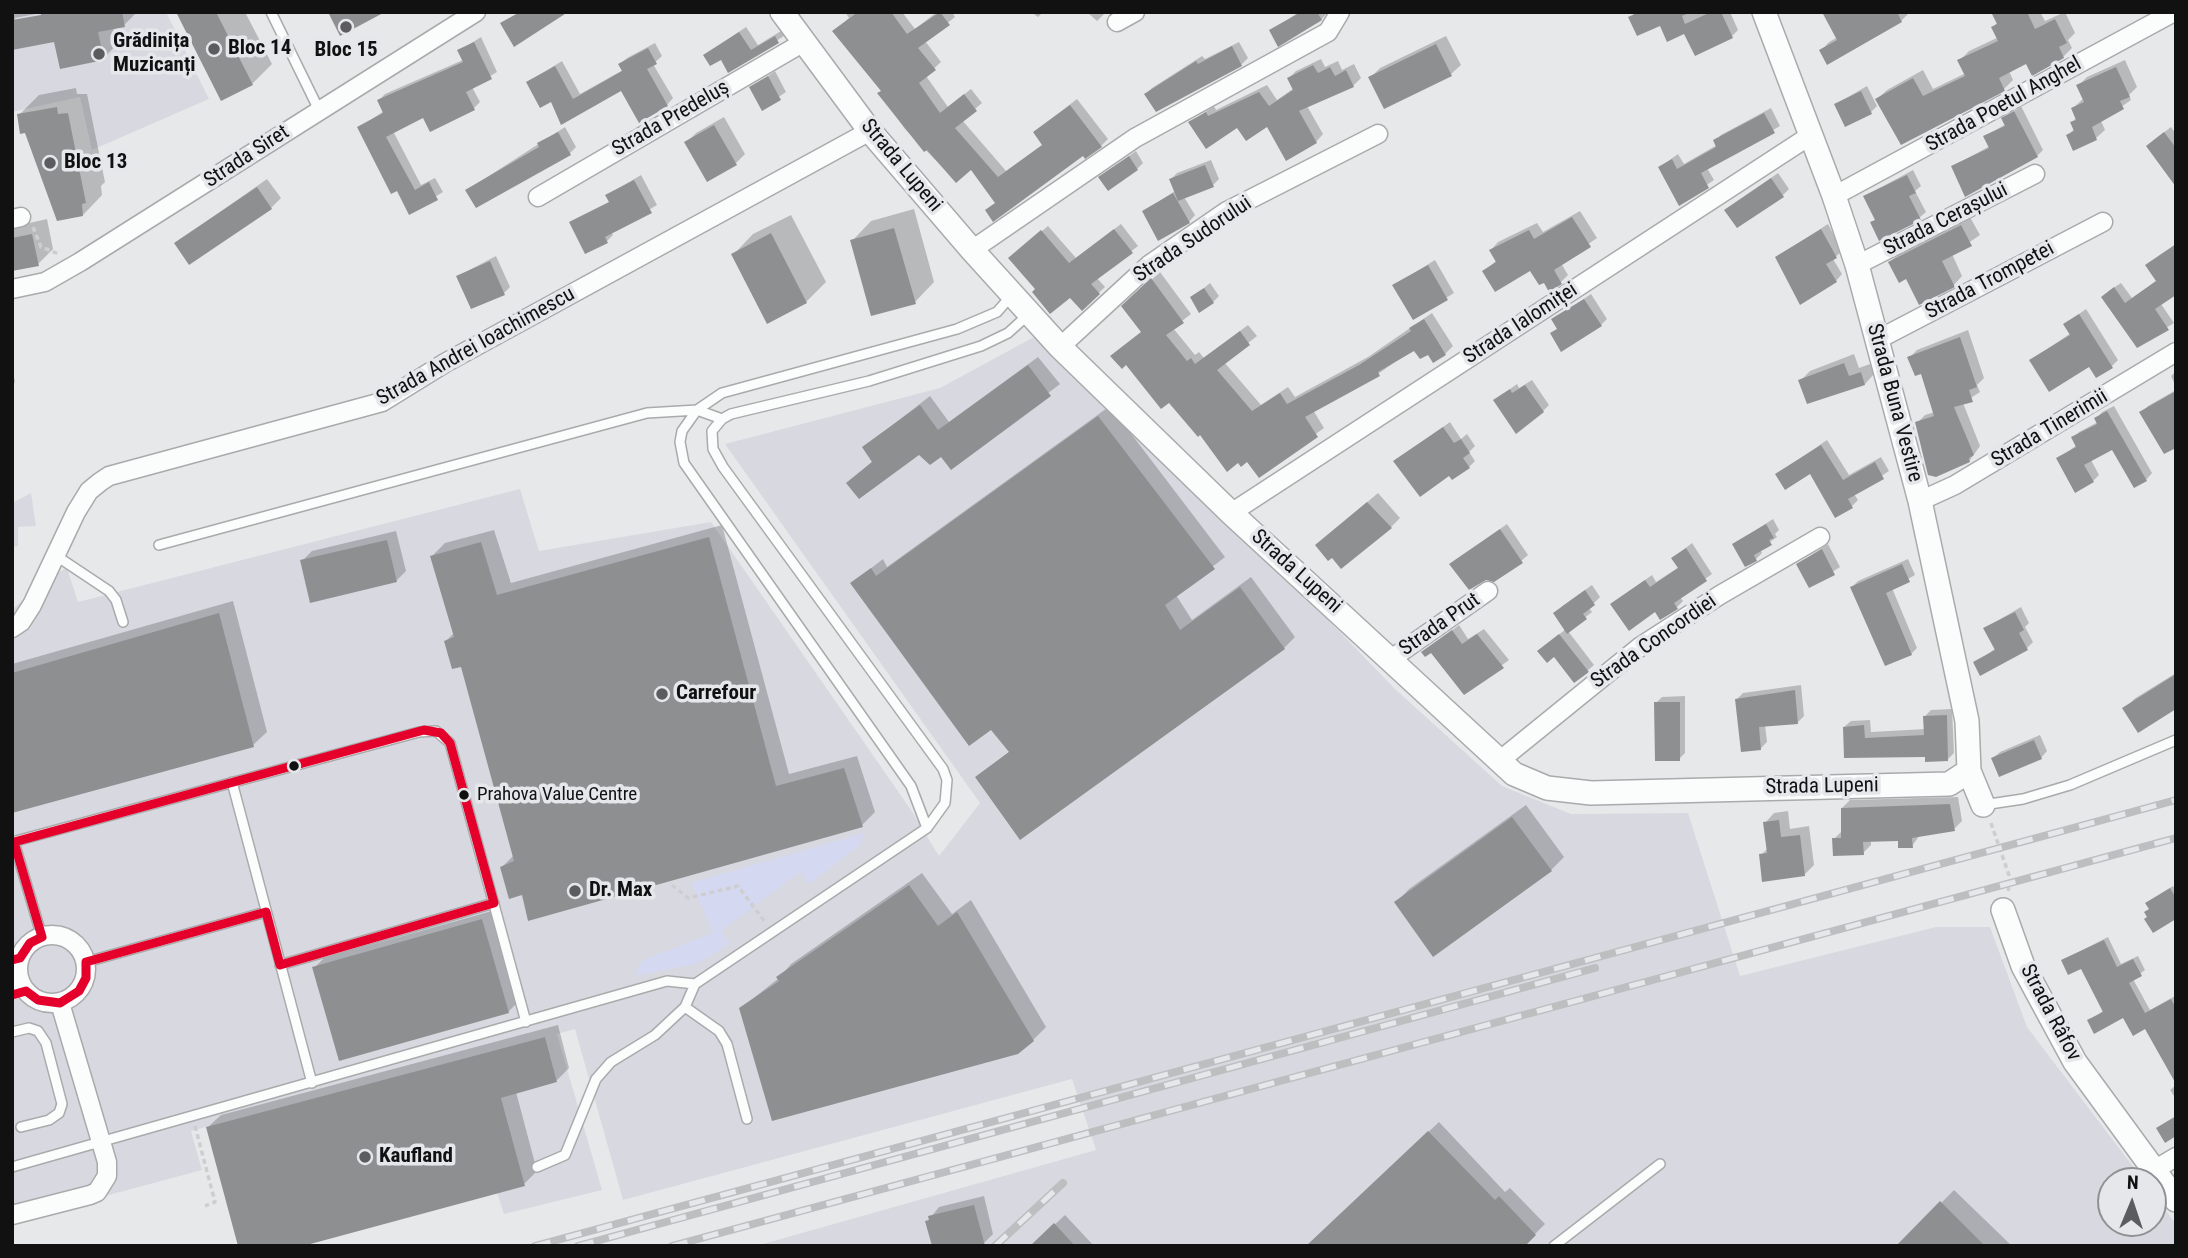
<!DOCTYPE html>
<meta charset="utf-8">
<style>
body{margin:0}
#map{position:relative;width:2188px;height:1258px;overflow:hidden;background:#e7e8ea;font-family:"Roboto Condensed",sans-serif}
canvas{display:block}
.frame{position:absolute;inset:0;border:14px solid #111112;pointer-events:none}
.north{position:absolute;left:2097px;top:1167px;width:70px;height:70px;box-sizing:border-box;background:#e6e7eb;border:2px solid #919194;border-radius:50%;rotate:2deg;font-size:19px;font-weight:700;line-height:28px;text-align:center;color:#111112}
.north::after{content:'';display:block;margin:auto;width:24px;height:32px;background:#5c5c5e;clip-path:polygon(50% 0,100% 100%,50% 72%,0 100%)}
</style>
<div id="map">
<canvas width="2188" height="1258"></canvas>
<div class="frame"></div>
<div class="north">N</div>
</div>
<script>
const ctx = document.querySelector('canvas').getContext('2d');
ctx.lineJoin = 'round';
function fillPath(path, color) { ctx.fillStyle = color; ctx.fill(path, 'evenodd'); }
const toPath = rows => new Path2D(rows.map(r => 'M' + r).join(''));
function trace(path, color, width, dash) { ctx.strokeStyle = color; ctx.lineWidth = width; ctx.lineCap = dash ? 'butt' : 'round'; ctx.setLineDash(dash || []); ctx.stroke(path); }
function write(font, color, halo, rows, align = 'center') {
  ctx.font = font + ' "Roboto Condensed",sans-serif'; ctx.lineWidth = 7; ctx.setLineDash([]); ctx.textBaseline = 'middle'; ctx.strokeStyle = halo; ctx.fillStyle = color; for (const [text, x, y, turn = 0] of rows) {
    ctx.save(); ctx.translate(x, y); ctx.rotate((+turn || 0) * Math.PI / 180); ctx.textAlign = isNaN(turn) ? turn : align; if (halo) ctx.strokeText(text, 0, 0); ctx.fillText(text, 0, 0); ctx.restore();
  }
}
fillPath(toPath([
 [12,12,166,12,209,99,92,150,80,97,12,112],
 [1034,337,1276,566,1395,689,1502,786,1571,814,1688,813,1740,976,1936,927,1990,927,2027,1027,2144,1181,2111,1181,2111,1223,2153,1223,2153,1194,2176,1224,2176,1246,756,1246,1096,1150,1072,1079,623,1200,575,1029,557,1034,602,1190,504,1214,497,1193,525,1186,501,1098,557,1082,545,1037,191,1131,202,1170,12,1221,12,610,45,579,67,568,78,602,520,489,539,551,711,522,911,810,939,856,980,803,725,444,940,388],
 [31,493,36,526,18,527,18,546,12,547,12,503]
]), '#d8d9e0');
fillPath(toPath([
 [864,833,860,845,809,884,800,872,721,931,730,943,699,963,635,976,643,960,713,933,691,883]
]), '#d4d8f1');
fillPath(toPath([
 [46,12,15,18,15,22,50,15,50,12,137,12,124,25,113,27,116,45,103,59,56,40,12,48,12,13],
 [178,12,245,12,272,64,252,84],
 [845,12,902,12,915,29,937,12,952,12,955,17,925,41,941,62,926,76,948,107,971,89,982,103,962,120,1006,171,1044,144,1042,126,1077,99,1108,139,1101,146,997,202,972,167,956,181,905,129,880,94,883,91,834,31,849,18],
 [1031,12,1043,12,1038,17],
 [1087,12,1106,12,1097,21],
 [1299,12,1327,13,1319,22,1278,44,1271,31],
 [1636,12,1730,12,1738,30,1732,36,1695,54,1685,32,1630,18],
 [1883,12,1909,13,1901,21,1821,51,1829,42],
 [1998,12,2040,12,2045,21,2065,12,2075,33,2068,40,2072,48,2063,57,2026,62,2009,71,2013,80,2004,89,1902,142,1877,99,1887,90,1923,70,1933,89,1966,73,1960,60,1969,51,1999,37,1993,27,1998,22],
 [746,27,758,45,781,31,784,36,729,71,722,57,705,55],
 [1446,36,1461,65,1451,74,1370,78,1380,68],
 [481,37,497,72,472,87,480,102,474,108,424,116,393,131,421,185,435,178,443,192,410,212,360,127,384,111,379,100,385,94,463,60,459,51],
 [1239,42,1248,58,1241,65,1156,110,1146,94,1152,88,1202,56,1205,59],
 [655,43,662,56,653,64,673,98,667,105,622,89,562,122,551,99,528,82,562,61,580,94,623,70,620,64,627,58],
 [1321,59,1325,67,1338,61,1342,70,1354,64,1361,78,1353,86,1307,106,1323,134,1316,142,1268,125,1191,122,1214,106,1216,110,1267,85,1277,100,1294,88,1289,78,1296,71],
 [2125,60,2137,87,2129,95,2131,100,2101,121,2105,130,2096,138,2074,148,2068,135,2075,128,2072,122,2077,117,2073,108,2084,98,2078,86,2087,77],
 [775,71,786,92,762,108,751,88],
 [1867,86,1877,106,1871,112,1836,104],
 [76,88,77,94,87,94,105,182,101,186,102,195,83,215,19,115,39,95],
 [2021,106,2043,150,2037,156,1953,166,1990,146,1985,136,2006,124,2004,119],
 [1771,108,1780,126,1707,168,1714,180,1680,203,1660,167,1678,154,1684,164,1717,145,1715,141,1721,135],
 [724,117,745,154,736,163,686,143,696,133],
 [565,127,576,147,570,153,467,190],
 [2171,127,2176,134,2176,178,2154,140],
 [1136,151,1143,163,1137,169,1100,177],
 [1211,160,1219,179,1213,185,1184,197,1195,215,1189,222,1144,211,1175,191,1171,179,1177,173],
 [1913,170,1921,186,1915,191,1926,212,1919,218,1872,223,1876,219,1865,196],
 [1778,173,1789,189,1783,195,1726,210],
 [641,175,657,205,611,232,613,235,607,241,571,222,617,200,607,195],
 [267,179,281,198,271,208,176,243],
 [914,209,934,282,915,302,852,241,871,221],
 [1580,211,1597,238,1561,263,1568,275,1561,282,1544,280,1531,269,1485,271,1497,260,1491,250,1498,242,1537,223,1543,232],
 [791,215,826,282,806,302,734,254,753,234],
 [1970,217,1980,235,1952,254,1962,276,1954,285,1907,277,1890,262,1899,253],
 [47,219,53,249,38,264,12,269,12,227],
 [1121,224,1138,246,1097,278,1105,287,1082,309,1070,296,1037,288,1017,252,1048,226,1076,258],
 [1828,224,1842,251,1833,259,1842,274,1836,281,1777,257],
 [496,256,510,287,504,293,458,276],
 [1435,260,1454,293,1413,318,1395,285],
 [1160,272,1191,314,1173,328,1195,355,1199,352,1204,358,1248,325,1257,336,1224,362,1261,405,1288,387,1295,397,1368,357,1432,313,1453,346,1445,354,1415,348,1378,374,1313,410,1324,428,1259,475,1123,306],
 [2158,280,2161,304,2174,323,2138,345,2109,291,2121,283,2132,298],
 [1210,283,1219,296,1213,302,1192,298],
 [1591,294,1607,319,1601,325,1552,333,1558,328,1553,320],
 [2086,309,2118,360,2112,366,2031,360,2071,333,2065,324],
 [1968,330,1984,378,1977,385,1980,392,1963,403,1980,446,1970,460,1917,423,1925,415,1935,412,1922,372,1909,358,1917,350],
 [1854,354,1859,368,1870,364,1874,374,1865,384,1800,381,1810,371],
 [1038,357,1060,384,952,467,941,455,919,453,848,483,873,461,864,447,930,396,949,422],
 [12,368,15,382,12,385],
 [2176,371,2176,387,2171,376],
 [1532,380,1549,405,1543,411,1495,400,1517,384,1519,388],
 [2176,390,2176,411,2142,412,2148,406],
 [1110,406,1225,557,1176,595,1192,620,1251,577,1295,637,1284,648,977,777,1010,751,992,727,852,583,883,559,887,567],
 [2114,406,2152,473,2146,480,2113,448,2091,460,2099,475,2093,481,2058,459,2077,445,2073,438,2079,432,2098,422,2096,419,2102,412],
 [1450,422,1461,439,1467,434,1475,446,1469,452,1475,461,1469,467,1449,473,1395,461],
 [1827,440,1849,475,1881,457,1889,471,1854,494,1858,500,1852,506,1811,471,1777,474],
 [1378,493,1400,518,1391,527,1327,536],
 [1773,519,1779,530,1775,534,1777,537,1760,549,1762,553,1756,559,1734,544],
 [1507,524,1528,555,1521,561,1451,564],
 [722,525,789,774,857,756,875,812,862,825,523,892,502,867,514,855,462,664,446,641,454,633,432,556,445,543,494,530,511,583],
 [396,531,406,571,396,581,302,561,312,551],
 [1692,543,1712,574,1680,597,1683,601,1677,607,1661,618,1655,609,1618,599,1652,575,1656,582,1679,567,1673,558],
 [1828,544,1840,567,1810,586,1798,564],
 [1908,559,1915,575,1892,588,1917,648,1911,654,1852,587,1858,581],
 [1592,585,1600,597,1589,608,1592,612,1568,631,1594,665,1587,671,1546,645,1566,629,1561,607],
 [233,601,267,732,253,745,12,812,12,664],
 [2021,607,2029,623,2025,627,2033,642,2027,648,1975,663,1996,648,1985,628],
 [1459,625,1468,639,1484,629,1509,660,1464,693,1431,650,1424,652],
 [2176,673,2176,707,2125,709,2134,699],
 [1801,685,1804,716,1798,722,1765,725,1767,742,1760,749,1737,699,1743,693],
 [1685,696,1685,753,1679,759,1656,703,1662,697],
 [1952,709,1954,753,1947,760,1927,755,1846,756,1844,727,1851,721,1870,720,1871,732,1926,729,1925,716,1931,710],
 [2040,735,2047,751,2041,758,1993,758,2000,752],
 [1958,797,1962,821,1954,829,1920,835,1912,846,1899,840,1871,840,1871,845,1863,853,1834,839,1843,830,1842,808,1850,800],
 [1526,805,1564,857,1551,870,1396,903,1409,889],
 [1788,811,1790,829,1809,826,1814,865,1804,875,1761,855,1768,848,1765,823,1774,813],
 [922,873,952,914,971,900,1046,1027,1033,1040,741,1008,779,978,791,964],
 [2173,886,2176,891,2176,917,2149,916,2150,901],
 [492,911,518,1002,508,1012,314,968,324,958],
 [2108,937,2121,964,2138,956,2145,970,2133,979,2150,1010,2175,996,2176,1080,2145,1027,2124,1016,2089,1021,2104,1010,2082,967,2063,960],
 [558,1025,569,1068,556,1081,516,1092,537,1171,524,1184,207,1128,221,1115],
 [2176,1085,2176,1099,2170,1090],
 [1439,1122,1505,1192,1510,1188,1545,1224,1523,1246,1308,1246],
 [1954,1190,2012,1246,1899,1246],
 [984,1196,993,1234,984,1243,927,1222,939,1207],
 [1065,1215,1094,1246,1032,1246]
]), '#0003');
fillPath(toPath([
 [41,12,122,12,125,27,98,32,104,60,60,69,54,42,12,50,12,20,41,15],
 [176,12,216,12,253,85,221,101],
 [328,12,385,12,340,36],
 [520,12,568,12,514,47,500,23],
 [858,12,891,12,907,34,940,12,950,25,918,48,936,70,919,83,940,113,964,94,977,111,955,128,998,177,1042,145,1033,132,1070,105,1102,147,1085,159,1083,156,993,222,985,210,995,203,971,170,956,183,927,150,924,152,877,93,881,91,832,31],
 [1301,12,1317,12,1322,20,1278,47,1269,30],
 [1639,12,1691,12,1682,16,1685,24,1711,12,1721,12,1733,38,1695,56,1684,34,1667,42,1660,26,1637,36,1628,17],
 [1822,12,1897,12,1902,22,1827,65,1819,50,1837,40],
 [1991,12,2027,12,2035,29,2055,19,2067,43,2059,47,2064,58,2032,76,2026,64,1999,78,2005,91,1901,145,1875,99,1913,78,1923,96,1965,76,1957,60,1998,41,1991,27,1997,24],
 [739,32,751,50,775,36,779,43,728,73,721,60,710,66,703,55],
 [474,42,492,79,466,92,475,110,430,132,423,118,386,137,415,190,429,182,438,200,409,215,397,191,391,194,357,127,383,113,377,100,463,62,457,50],
 [1436,44,1452,76,1384,109,1368,77],
 [1232,46,1242,66,1156,112,1144,94,1196,61,1198,64],
 [648,48,657,64,647,69,668,106,639,123,621,91,561,125,551,102,540,108,526,82,555,66,573,99,622,71,618,64],
 [1313,65,1318,73,1330,67,1335,76,1346,70,1354,87,1299,111,1317,143,1286,161,1267,127,1246,141,1237,128,1206,149,1188,122,1206,112,1208,116,1259,92,1269,106,1293,90,1287,78],
 [2116,67,2130,97,2120,101,2124,109,2092,127,2097,140,2073,151,2066,135,2074,131,2070,122,2076,120,2071,108,2084,102,2076,85],
 [768,76,781,100,762,111,749,87],
 [1861,91,1872,114,1845,127,1834,104],
 [57,107,58,114,68,113,86,203,82,204,83,216,57,221,25,133,20,134,17,114],
 [2014,111,2038,157,1965,197,1951,166,1989,148,1983,136,2005,126,2001,118],
 [1764,113,1775,133,1701,173,1709,188,1679,206,1658,167,1672,159,1677,169,1716,147,1713,140],
 [714,125,737,165,707,182,684,142],
 [558,132,571,155,476,208,465,190,539,147,537,143],
 [2164,132,2176,148,2176,187,2146,146],
 [1129,156,1138,170,1108,191,1098,177],
 [1205,165,1214,187,1178,201,1169,179],
 [1907,175,1916,193,1909,196,1921,220,1879,241,1870,222,1875,220,1863,196],
 [1771,178,1784,197,1737,228,1724,210],
 [634,180,652,213,605,237,608,243,585,254,569,222,609,202,605,195],
 [257,187,272,209,189,265,174,243],
 [1173,193,1190,223,1158,241,1142,211],
 [1572,217,1591,247,1554,270,1562,284,1549,292,1544,283,1539,285,1530,271,1495,292,1482,271,1496,262,1489,250,1529,230,1534,239],
 [1961,225,1972,246,1942,261,1955,287,1919,305,1906,279,1899,283,1888,262],
 [894,228,916,304,871,316,850,240],
 [1114,229,1133,253,1091,284,1100,294,1082,311,1070,298,1050,314,1032,292,1035,289,1008,258,1041,230,1069,263],
 [1821,229,1837,258,1826,264,1837,282,1800,305,1775,257],
 [771,233,807,303,767,324,731,254],
 [32,234,39,266,12,271,12,238],
 [2176,244,2176,295,2155,309,2169,330,2137,348,2101,297,2114,287,2125,303,2156,281,2145,265],
 [490,261,505,295,471,309,456,276],
 [1428,265,1448,300,1413,320,1392,285],
 [1151,278,1184,323,1166,335,1187,361,1191,358,1195,364,1240,331,1250,345,1217,370,1252,411,1280,393,1287,404,1359,365,1411,331,1409,328,1424,319,1446,355,1433,363,1428,355,1420,359,1414,351,1378,372,1380,376,1305,417,1318,437,1259,478,1247,462,1241,467,1238,463,1227,472,1200,435,1198,437,1169,403,1161,409,1126,365,1122,369,1110,356,1141,332,1121,306],
 [1204,288,1214,303,1199,313,1190,297],
 [1584,299,1602,326,1561,352,1550,333,1557,329,1551,319],
 [2079,314,2113,368,2096,378,2089,367,2049,392,2029,360,2070,335,2063,324],
 [1960,337,1977,387,1969,390,1973,402,1954,407,1974,455,1969,458,1970,462,1936,477,1928,475,1915,422,1934,416,1921,374,1915,376,1907,357],
 [1844,363,1849,376,1861,372,1865,385,1807,404,1798,380],
 [1028,365,1051,396,951,470,941,457,930,465,919,455,859,499,846,483,872,462,862,447,920,405,938,430],
 [1525,385,1544,412,1516,434,1493,400,1510,389,1512,393],
 [2176,391,2176,448,2164,454,2139,412],
 [2107,411,2147,481,2134,488,2112,450,2084,465,2094,482,2075,493,2056,458,2076,447,2071,437,2097,424,2094,418],
 [1098,416,1215,569,1165,605,1180,630,1240,587,1285,649,1020,840,975,777,1009,752,991,730,969,746,850,583,871,568,876,576],
 [1443,427,1454,443,1461,439,1470,453,1463,458,1470,468,1452,480,1449,476,1420,497,1393,461],
 [1821,445,1843,480,1875,462,1884,479,1848,499,1853,508,1835,518,1810,474,1785,490,1775,474],
 [1367,502,1392,528,1341,569,1332,558,1328,561,1315,545],
 [1766,524,1774,538,1769,540,1772,545,1754,555,1757,561,1745,567,1732,544],
 [1500,529,1523,563,1494,582,1486,580,1469,590,1449,564],
 [709,537,776,786,844,768,863,827,528,921,522,895,509,899,500,867,514,861,461,667,452,669,444,641,454,637,430,556,481,542,497,595],
 [387,540,397,582,310,603,300,560],
 [1686,548,1707,581,1674,603,1678,609,1660,620,1655,612,1629,631,1610,604,1645,580,1650,587,1678,568,1671,558],
 [1822,549,1835,575,1809,588,1796,564],
 [1902,564,1910,582,1886,593,1912,655,1885,666,1850,587],
 [1585,590,1595,605,1583,614,1587,619,1567,634,1553,613],
 [2015,612,2024,630,2019,633,2028,650,1980,676,1973,662,1995,650,1983,628],
 [219,613,254,747,12,813,12,673],
 [1452,630,1462,644,1477,634,1504,668,1464,695,1431,653,1425,657,1421,652],
 [1559,634,1589,672,1574,683,1554,657,1547,663,1537,651],
 [2176,674,2176,709,2138,733,2122,708],
 [1795,690,1798,724,1759,727,1761,750,1741,752,1735,699],
 [1654,702,1680,702,1680,761,1655,761],
 [1947,715,1948,761,1925,762,1925,757,1844,758,1843,727,1864,725,1865,738,1924,735,1923,716],
 [2034,740,2042,759,1999,777,1991,758],
 [1950,804,1955,831,1912,838,1913,848,1898,848,1898,841,1863,842,1864,855,1833,856,1832,838,1841,838,1841,808],
 [1512,817,1552,871,1433,957,1394,902],
 [1779,820,1781,837,1800,835,1805,876,1762,882,1759,854,1767,853,1763,822],
 [909,885,938,926,957,912,1034,1041,1018,1054,772,1121,739,1008,779,981,776,977],
 [2170,888,2176,898,2176,919,2153,933,2144,919,2147,917,2144,912,2149,909,2145,903],
 [482,919,509,1013,339,1061,312,967],
 [2104,940,2117,967,2133,959,2142,976,2129,983,2145,1013,2171,999,2176,1008,2176,1084,2145,1029,2133,1036,2123,1018,2094,1034,2087,1020,2103,1012,2081,969,2068,975,2061,960],
 [545,1037,557,1082,501,1098,525,1186,303,1246,238,1246,206,1127],
 [2176,1116,2176,1136,2165,1143,2156,1128],
 [1428,1131,1495,1200,1499,1196,1536,1235,1525,1246,1306,1246],
 [1940,1201,1985,1246,1896,1246],
 [974,1205,985,1246,932,1246,925,1221,929,1220,928,1216],
 [1054,1223,1075,1246,1030,1246]
]), '#8e8f90');
const service = toPath([
 [271,12,319,110],
 [159,545,647,413,697,410,722,419],
 [55,555,109,591,116,600,123,622],
 [232,782,312,1083],
 [1983,805,2023,799,2070,785,2176,740],
 [927,828,911,786,684,463,680,442,682,431,697,410,722,393,957,329,997,312,1012,295],
 [12,842,419,732,436,731,450,743,526,1022],
 [14,842,42,937],
 [86,962,266,912],
 [280,965,494,903],
 [685,1007,719,1031,727,1044,747,1119],
 [12,1032,29,1028,38,1031,46,1043,62,1104,59,1113,49,1120,21,1127],
 [12,1167,667,981,695,984],
 [537,1167,565,1155,596,1079,611,1062,655,1035,685,1007,695,984,927,828,945,803,947,780,943,769,723,467,713,449,712,431,722,419,731,414,869,381,981,346,1008,333,1029,314],
 [1554,1246,1660,1164]
]);
const minor = toPath([
 [1117,22,1135,12],
 [1834,196,2174,12],
 [538,197,804,42],
 [12,219,21,217],
 [972,250,1135,138,1328,32,1340,12],
 [1857,265,2035,174],
 [12,289,45,282,80,262,476,12],
 [1877,340,2103,222],
 [1060,347,1149,265,1227,211,1378,134],
 [1920,501,1955,485,2176,352],
 [1231,513,1811,135],
 [12,628,21,622,32,605,76,512,89,491,100,482,109,476,382,402,445,363,870,131],
 [1391,659,1488,591],
 [1498,762,1641,646,1720,595,1820,537],
 '18 969a34 34 0 1 1 68 0a34 34 0 1 1-68 0Z',
 [2154,1170,2176,1157],
 [12,1215,90,1195,97,1192,107,1176,107,1162,60,1003]
]);
const tertiary = toPath([
 [782,12,870,131,972,250,1060,347,1231,513,1514,774,1547,788,1591,793,1949,784,1969,771],
 [1764,12,1834,196,1857,265,1920,501,1967,721,1969,771,1983,805],
 [2003,910,2023,966,2075,1062,2176,1200]
]);
trace(service, '#aaaaac', 12);
trace(minor, '#aaaaac', 21);
trace(tertiary, '#aaaaac', 26);
trace(toPath([
 [33,227,41,247,59,254],
 [1991,823,2011,881,2008,891],
 [672,885,688,898,738,886,765,922],
 [195,1126,215,1202,205,1206]
]), '#ceced0', 3.5, [5, 3.5]);
trace(service, '#fbfcfc', 9);
trace(minor, '#fbfcfc', 18);
trace(tertiary, '#fbfcfc', 23);
const rail = toPath([
 [535,1246,2176,800],
 [578,1246,1595,968],
 [672,1246,2176,838],
 [995,1246,1063,1183]
]);
trace(rail, '#bdbebf', 8);
trace(rail, '#e6e7eb', 5, [16]);
trace(toPath([
 [12,960,20,958,30,943,42,937,14,842,424,730,441,733,450,743,494,903,280,965,266,912,86,962,86,978,79,991,60,1003,38,1000,26,991,12,995]
]), '#e4002b', 9);
for (const [x, y, r, color] of [
 [346,27,7,"#5c5c5e"],
 [214,49,7,"#5c5c5e"],
 [99,54,7,"#5c5c5e"],
 [50,163,7,"#5c5c5e"],
 [662,694,7,"#5c5c5e"],
 [294,766,6,"#111112"],
 [464,795,6,"#111112"],
 [575,891,7,"#5c5c5e"],
 [365,1157,7,"#5c5c5e"]
]) { const dot = new Path2D(); dot.arc(x, y, r, 0, 2 * Math.PI); ctx.fillStyle = color; ctx.fill(dot); trace(dot, '#e6e7eb', 2.5); }
write('19px', '#111112', '#e6e7eb', [
 ["Prahova Value Centre",477,795]
], 'left');
write('bold 21px', '#111112', '#e6e7eb', [
 ["Grădinița",113,42],
 ["Muzicanți",113,66],
 ["Bloc 14",228,49],
 ["Bloc 15",346,51,"center"],
 ["Bloc 13",64,163],
 ["Carrefour",676,694],
 ["Dr. Max",589,891],
 ["Kaufland",379,1157]
], 'left');
write('21px', '#111112', '#e6e7eb', [
 ["Strada Poetul Anghel",2004,105,-29],
 ["Strada Predeluș",671,119,-30],
 ["Strada Siret",247,157,-33],
 ["Strada Lupeni",901,166,50],
 ["Strada Cerașului",1946,220,-27],
 ["Strada Sudorului",1193,240,-34],
 ["Strada Trompetei",1990,281,-28],
 ["Strada Ialomiței",1521,324,-33],
 ["Strada Andrei Ioachimescu",476,347,-29],
 ["Strada Buna Vestire",1894,403,75],
 ["Strada Tinerimii",2050,429,-31],
 ["Strada Lupeni",1296,572,42],
 ["Strada Prut",1440,625,-35],
 ["Strada Concordiei",1654,642,-35],
 ["Strada Lupeni",1822,787,-1],
 ["Strada Râfov",2050,1013,62]
]);
</script>
